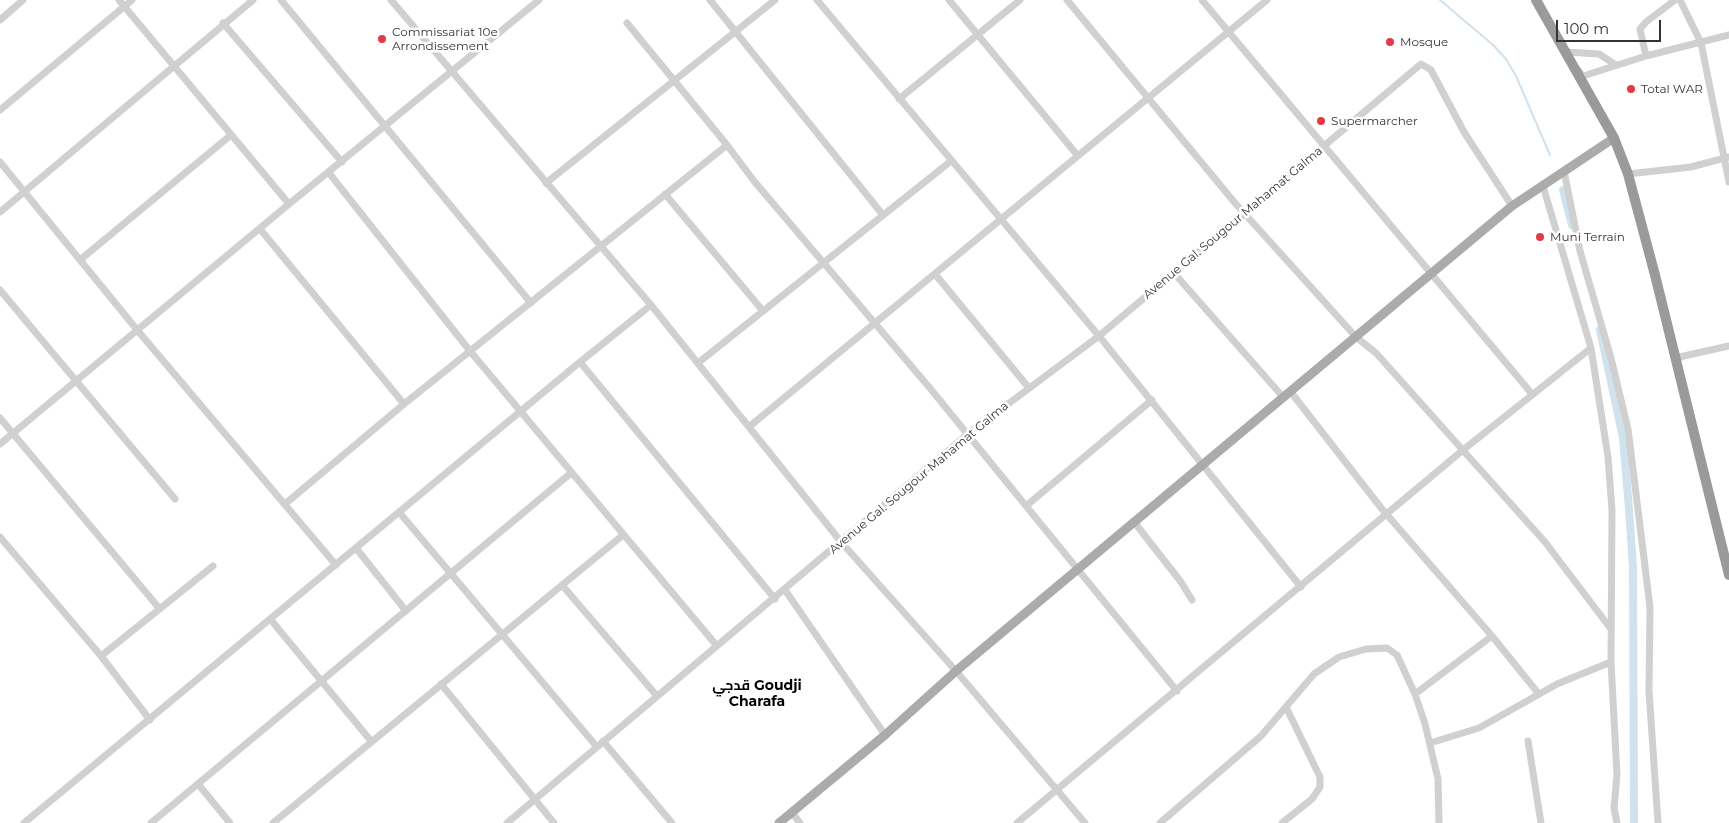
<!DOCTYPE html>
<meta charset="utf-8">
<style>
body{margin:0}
#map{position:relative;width:1729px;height:823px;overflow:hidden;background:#fff;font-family:Montserrat,sans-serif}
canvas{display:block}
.scale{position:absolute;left:1556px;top:20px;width:105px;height:22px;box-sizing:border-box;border:2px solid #333;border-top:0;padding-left:6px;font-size:15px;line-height:18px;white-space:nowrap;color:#333;-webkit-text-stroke:4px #fff;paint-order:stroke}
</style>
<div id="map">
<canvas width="1729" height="823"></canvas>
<div class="scale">100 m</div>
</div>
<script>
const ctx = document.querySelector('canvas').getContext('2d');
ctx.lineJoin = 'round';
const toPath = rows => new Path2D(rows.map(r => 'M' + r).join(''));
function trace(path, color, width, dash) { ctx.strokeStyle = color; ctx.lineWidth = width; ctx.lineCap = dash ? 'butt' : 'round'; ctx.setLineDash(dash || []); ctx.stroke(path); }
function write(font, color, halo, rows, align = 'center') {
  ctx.font = font + ' Montserrat,Cairo,sans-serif'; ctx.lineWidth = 5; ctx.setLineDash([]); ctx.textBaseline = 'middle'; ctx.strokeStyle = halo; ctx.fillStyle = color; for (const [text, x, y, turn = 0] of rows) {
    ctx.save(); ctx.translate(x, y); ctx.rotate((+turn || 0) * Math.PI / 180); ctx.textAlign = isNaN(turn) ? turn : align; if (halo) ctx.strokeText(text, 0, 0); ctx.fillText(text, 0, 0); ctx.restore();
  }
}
trace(toPath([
 [1440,0,1493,45,1506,59,1516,76,1550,155]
]), '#cfe2ee', 2);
trace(toPath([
 [1563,190,1572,225],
 [1600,330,1623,438,1629,509,1633,567,1634,823]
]), '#cfe2ee', 8);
trace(toPath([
 [281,0,531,303],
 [391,0,651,305,842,543,956,671,1085,823],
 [710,0,883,215],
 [817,0,1099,336,1301,587],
 [949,0,1078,156],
 [1067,0,1235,203,1356,337,1376,353,1545,542,1611,629],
 [1202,0,1532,394],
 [1680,0,1701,43,1729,182],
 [0,20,23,0],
 [223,23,342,162],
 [627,23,727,145,754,181,929,387,1177,691],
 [1565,52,1599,54,1616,65],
 [1646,56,1640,29,1646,22,1675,0],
 [1578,70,1583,76,1646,56,1729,35],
 [899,99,1020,0],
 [0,110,132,0],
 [0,162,138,331,336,565],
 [1564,171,1580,251,1611,358,1628,429,1650,607,1649,691,1658,823],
 [329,173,470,351,717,646],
 [1628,174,1691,167,1729,157],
 [546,183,775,0],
 [1543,186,1591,348,1608,457,1612,510,1611,662,1617,775,1614,808,1617,823],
 [665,194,763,311],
 [289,204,539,0],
 [0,212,253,0],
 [260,229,404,404],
 [80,260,231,135],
 [1174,273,1283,397],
 [935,274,1029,388],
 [0,290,175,499],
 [651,305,580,362,775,599],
 [1675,358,1729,346],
 [698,363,951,161],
 [1290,391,1382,509,1492,636,1538,693],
 [0,418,159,608],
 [750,426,1267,0],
 [0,444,289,204,119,0],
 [285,504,404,404,727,145],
 [1026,506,1152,400],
 [399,512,597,747],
 [1135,523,1181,582,1192,600],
 [0,537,101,656,150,720],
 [356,548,406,611],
 [562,585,657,696],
 [785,590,885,735],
 [271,620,371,741],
 [101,656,213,566],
 [441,684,554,823],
 [1415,694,1492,636],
 [603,741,672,823],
 [1528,741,1541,823],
 [1430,743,1479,728,1557,684,1611,662],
 [198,784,230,823],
 [792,813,800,823],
 [24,823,580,362],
 [151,823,571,473],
 [273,823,623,535],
 [507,823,968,434,1099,336,1421,64,1431,70,1464,132,1512,206],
 [1017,823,1463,450,1591,348],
 [1160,823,1261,736,1314,674,1339,657,1366,649,1387,648,1397,655,1415,694,1425,724,1438,779,1439,823],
 [1282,823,1312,799,1320,787,1320,777,1286,707]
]), '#d0d0d0', 7);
trace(toPath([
 [779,823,885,735,956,671,1512,206,1614,138]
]), '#ababab', 9);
trace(toPath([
 [1536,0,1614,138,1628,174,1655,275,1729,575]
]), '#9a9a9a', 10);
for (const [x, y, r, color] of [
 [382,39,5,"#e63946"],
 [1390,42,5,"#e63946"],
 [1631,89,5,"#e63946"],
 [1321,121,5,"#e63946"],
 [1540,237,5,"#e63946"]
]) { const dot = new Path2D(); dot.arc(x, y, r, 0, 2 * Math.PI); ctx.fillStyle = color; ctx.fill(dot); trace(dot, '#fff', 2); }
write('12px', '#333', '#fff', [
 ["Commissariat 10e",392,32],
 ["Arrondissement",392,46],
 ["Mosque",1400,42],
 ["Total WAR",1641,89],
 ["Supermarcher",1331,121],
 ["Muni Terrain",1550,237]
], 'left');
write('12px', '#333', '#fff', [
 ["Avenue Gal. Sougour Mahamat Galma",1233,223,-40],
 ["Avenue Gal. Sougour Mahamat Galma",919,478,-40]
]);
write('bold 14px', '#000', '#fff', [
 ["قدجي Goudji",757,686],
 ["Charafa",757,702]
]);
</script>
